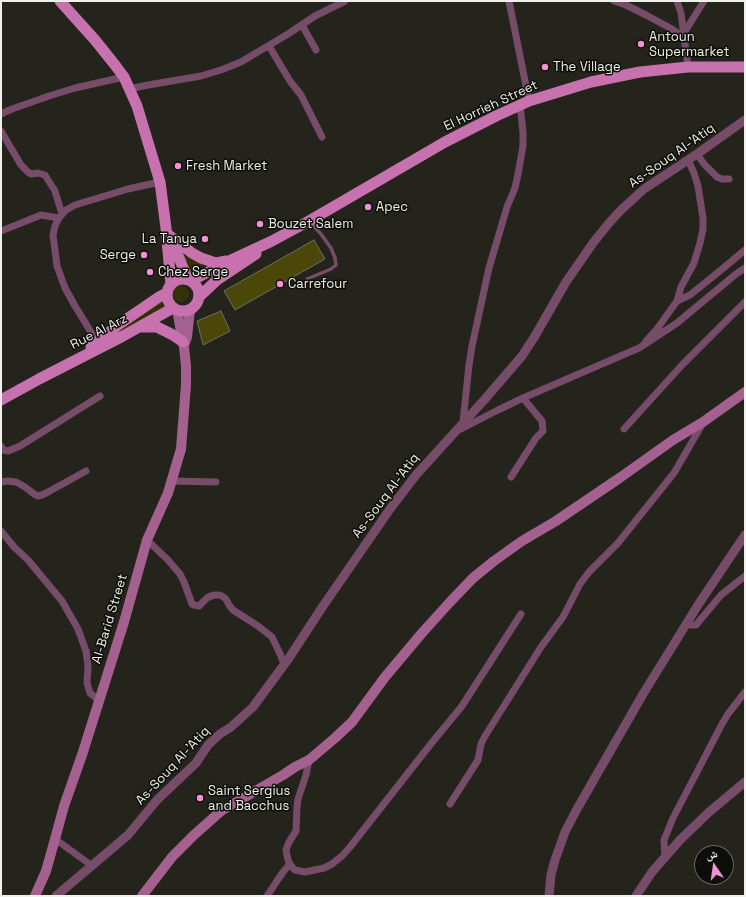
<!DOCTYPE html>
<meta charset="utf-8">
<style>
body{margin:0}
#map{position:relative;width:746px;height:897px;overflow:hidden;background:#24241c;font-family:"Space Grotesk","Noto Naskh Arabic",sans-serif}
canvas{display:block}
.frame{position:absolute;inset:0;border:2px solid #f0f0ea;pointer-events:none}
.north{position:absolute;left:694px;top:845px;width:40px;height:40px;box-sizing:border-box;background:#0d0d09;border:1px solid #686863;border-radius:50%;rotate:347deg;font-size:11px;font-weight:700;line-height:16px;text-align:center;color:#f0f0ea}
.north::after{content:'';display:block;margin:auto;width:14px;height:18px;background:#f391d6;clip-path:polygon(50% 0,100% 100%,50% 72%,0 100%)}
</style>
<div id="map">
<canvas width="746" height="897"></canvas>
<div class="frame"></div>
<div class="north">ش</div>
</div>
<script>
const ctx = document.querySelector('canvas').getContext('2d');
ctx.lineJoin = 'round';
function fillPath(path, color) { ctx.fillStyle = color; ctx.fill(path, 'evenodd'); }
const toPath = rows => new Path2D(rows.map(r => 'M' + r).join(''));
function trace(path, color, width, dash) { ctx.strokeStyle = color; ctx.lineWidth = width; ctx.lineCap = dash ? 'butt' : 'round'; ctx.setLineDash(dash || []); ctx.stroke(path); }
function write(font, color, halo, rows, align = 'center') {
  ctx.font = font + ' "Space Grotesk",sans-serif'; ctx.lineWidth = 3; ctx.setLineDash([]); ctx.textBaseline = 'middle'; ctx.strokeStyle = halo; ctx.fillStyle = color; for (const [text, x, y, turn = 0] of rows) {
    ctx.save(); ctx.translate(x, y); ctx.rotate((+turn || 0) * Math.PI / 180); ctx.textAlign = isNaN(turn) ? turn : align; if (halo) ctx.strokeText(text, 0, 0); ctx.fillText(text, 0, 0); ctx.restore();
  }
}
fillPath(toPath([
 [174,246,204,265,190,272],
 '173 294a8 8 0 1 1 16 0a8 8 0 1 1-16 0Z',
 [161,301,166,310,99,344]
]), '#333105');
const building = toPath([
 [314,240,325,259,235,310,224,291,314,240],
 [221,311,230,331,203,345,197,321,221,311]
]);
fillPath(building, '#4a4709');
trace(building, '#6f6f66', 1);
trace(toPath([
 [307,279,331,269,336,265,335,258,331,248,321,234,310,222]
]), '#764c69', 3.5);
trace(toPath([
 [509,1,529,101],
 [614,1,626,5,646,15,672,29,684,38],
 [677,1,681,13,688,67],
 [302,25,316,50],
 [684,33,704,1],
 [269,46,290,81,301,95,322,137],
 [129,89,148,85,201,76,221,70,241,62,288,34,315,16,345,1],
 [1,114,12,109,49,96,75,88,124,77],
 [1,131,21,165,28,172,31,174,38,173,45,175,55,191,62,214],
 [697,154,704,164,717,177,722,179,729,179],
 [688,160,694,173,698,186,703,218,703,229,700,243,694,263,681,287,677,301,690,295,721,270,745,250],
 [1,231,41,215,59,218],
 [646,341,657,329,677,301],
 [97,342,80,314,75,306,65,288,57,266,53,235,55,226,59,218,66,210,75,205,128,189,160,182],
 [463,422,469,365,472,346,489,268,507,207,515,188,518,174,523,146,523,132,520,105],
 [624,429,682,365,745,302],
 [457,431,498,410,523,398,639,348,677,323,736,274,745,268],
 [1,446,3,450,8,451,20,446,100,396],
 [511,477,536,438,543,431,542,421,523,398],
 [172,481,216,482],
 [1,482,7,481,16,482,25,487,34,494,38,496,42,495,48,492,86,471],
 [1,531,14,547,28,560,62,601,78,629,86,651,88,666,87,683,90,693,96,698,100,698],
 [147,540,168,560,180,574,184,582,192,604,194,605,199,606,207,598,211,596,215,595,219,595,222,596,226,599,229,605,233,610,258,626,272,637,281,656,284,664],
 [688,623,691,625,696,625,721,595,745,576],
 [309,760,306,775,298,799,297,807,296,831,289,842,286,850,288,860,290,864,293,868,295,870,305,872,324,868,332,864,342,856,350,847,430,745,462,706,521,614],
 [450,804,478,760,481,744,485,736,541,647,563,617,580,584,589,572,618,543,674,473,703,423],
 [55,839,91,865],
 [665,857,664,840,673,818,722,724,728,714,745,692],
 [267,896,283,872,290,864]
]), '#764c69', 7);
trace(toPath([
 [56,896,128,835,157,800,196,763,208,745,220,734,231,727,253,707,289,658,323,606,390,509,416,475,485,399,522,356,535,336,566,282,593,243,609,223,621,210,644,189,697,154,745,120],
 [549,896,551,875,555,860,565,832,577,809,643,694,698,605,745,535],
 [636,896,652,872,680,840,708,813,745,782]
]), '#764c69', 9);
trace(toPath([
 [185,343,187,337,190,310],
 [35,896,46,871,55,839,64,806,82,755,124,622,147,540,168,493,181,449,186,385,186,366,184,347,177,310],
 [142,896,172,857,194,835,221,811,283,775,295,767,309,760,335,738,352,722,385,677,422,633,450,602,473,578,494,561,522,541,556,521,621,477,673,440,703,422,745,392]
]), '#a46190', 10);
trace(toPath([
 [60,1,95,40,115,65,124,77,137,106,160,182,166,228,171,285],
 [170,236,192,253,201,258,216,263,226,261],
 [171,238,188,280],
 '167 295a16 16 0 1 1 32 0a16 16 0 1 1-32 0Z',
 [191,281,229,261,272,241,309,221,445,142,496,116,529,101,591,82,640,72,688,67,745,67],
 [200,296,217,280,256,254],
 [142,327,157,327,173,335,183,342],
 [91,347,118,325,159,297,167,293],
 [1,400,39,379,123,336,173,308]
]), '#c871af', 11);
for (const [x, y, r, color] of [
 [641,44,4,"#f391d6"],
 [545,67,4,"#f391d6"],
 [178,166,4,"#f391d6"],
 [368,207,4,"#f391d6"],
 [260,224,4,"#f391d6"],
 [205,239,4,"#f391d6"],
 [144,255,4,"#f391d6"],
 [150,272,4,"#f391d6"],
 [280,284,4,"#f391d6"],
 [200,798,4,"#f391d6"]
]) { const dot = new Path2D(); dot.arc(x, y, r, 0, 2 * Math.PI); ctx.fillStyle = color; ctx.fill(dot); trace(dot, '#0d0d09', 1.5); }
write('13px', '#f0f0ea', '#0d0d09', [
 ["Antoun",649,37],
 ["Supermarket",649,52],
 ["The Village",553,67],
 ["Fresh Market",186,166],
 ["Apec",376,207],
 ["Bouzet Salem",268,224],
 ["La Tanya",197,239,"right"],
 ["Serge",136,255,"right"],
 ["Chez Serge",158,272],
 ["Carrefour",288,284],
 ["Saint Sergius",208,791],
 ["and Bacchus",208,806]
], 'left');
write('13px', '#f0f0ea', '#0d0d09', [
 ["El Horrieh Street",491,106,-25],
 ["As-Souq Al-'Atiq",672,156,-35],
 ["Rue Al Arz",99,332,-27],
 ["As-Souq Al-'Atiq",386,496,-53],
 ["Al-Barid Street",110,619,-73],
 ["As-Souq Al-'Atiq",173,766,-47]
]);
</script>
